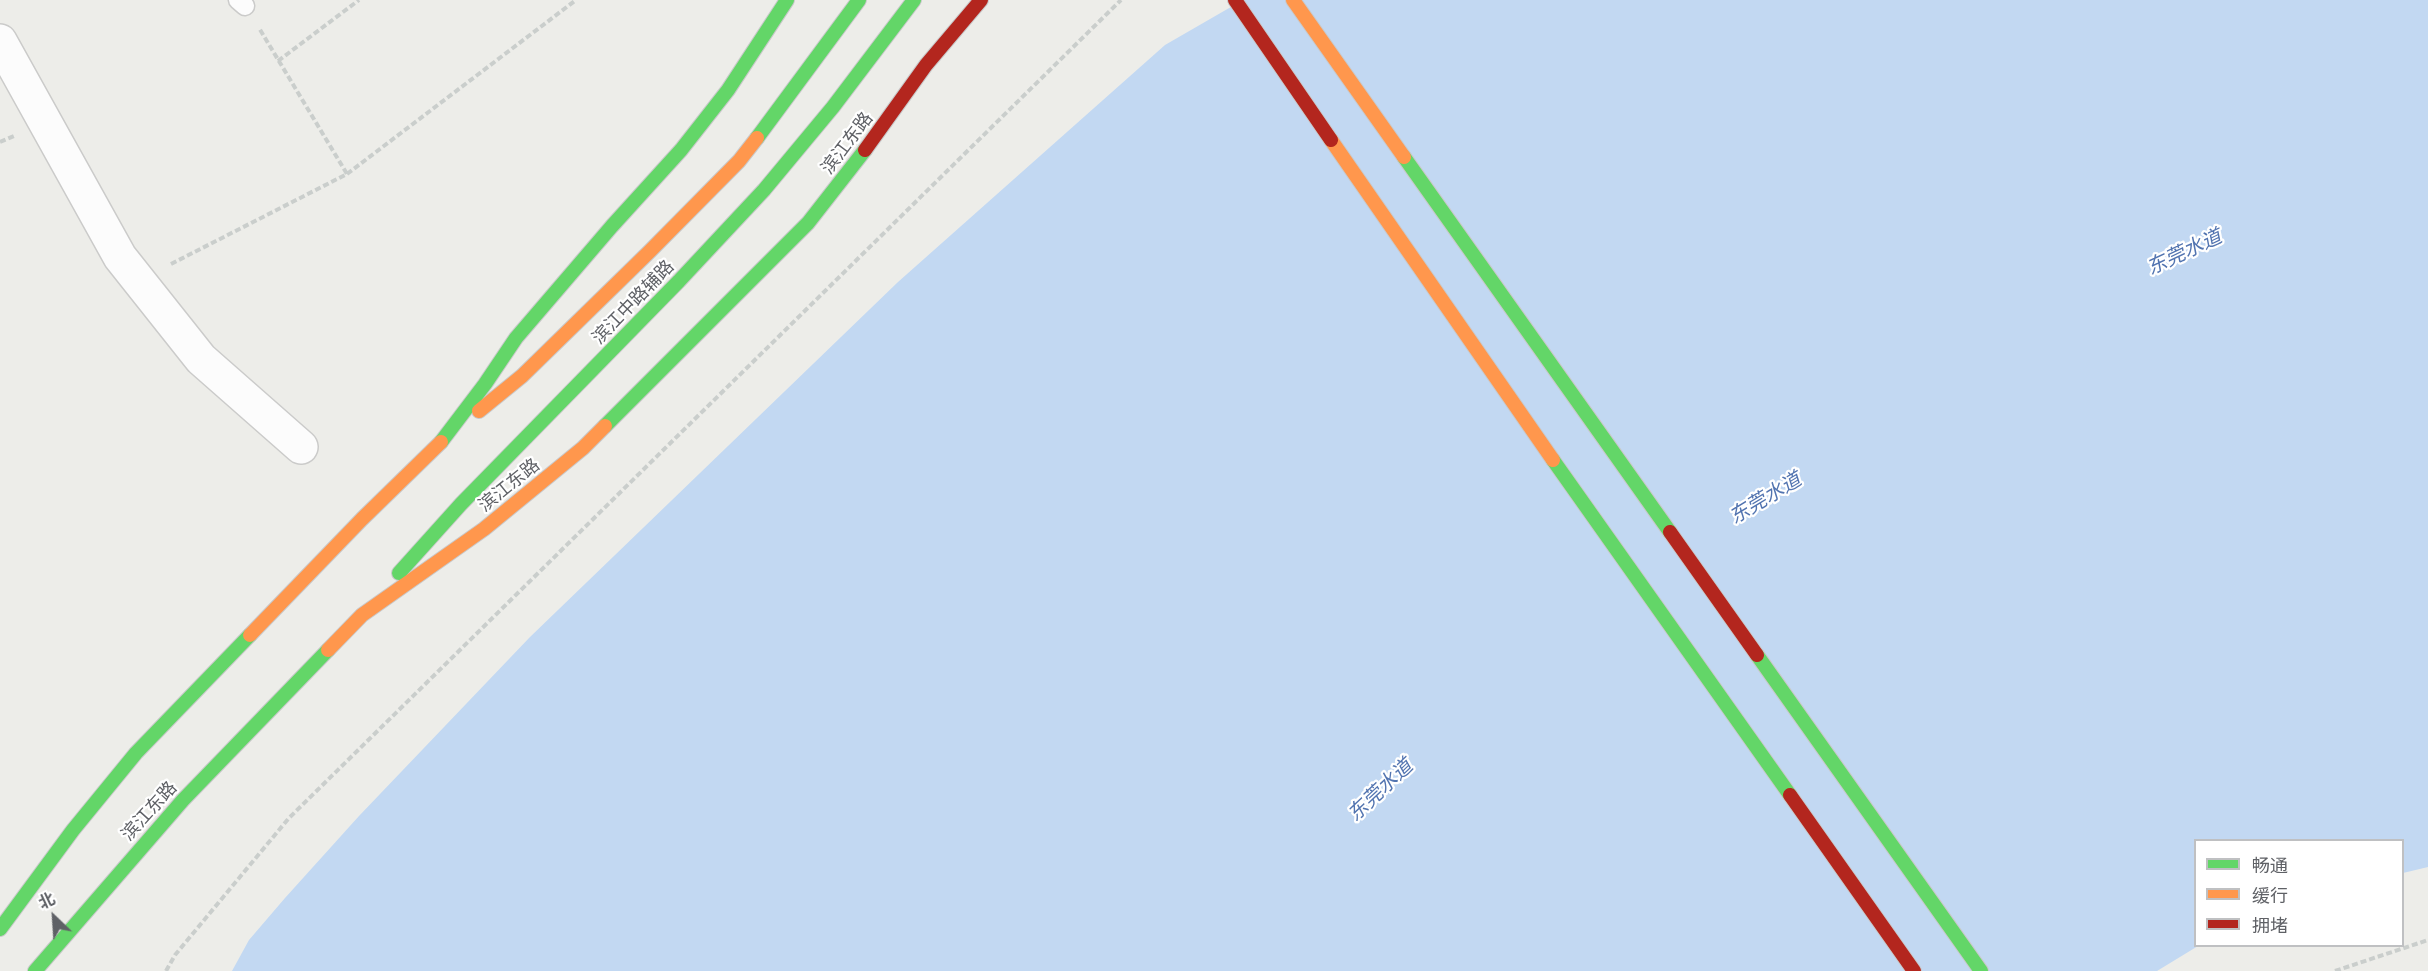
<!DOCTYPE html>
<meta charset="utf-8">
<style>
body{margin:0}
#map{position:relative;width:2428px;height:971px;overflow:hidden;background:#edede9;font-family:Ubuntu,"Noto Sans SC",sans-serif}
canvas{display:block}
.legend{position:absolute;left:2194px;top:839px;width:210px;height:108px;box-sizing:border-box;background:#fff;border:2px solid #bfc0c2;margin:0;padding:8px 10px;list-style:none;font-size:18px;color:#5f6166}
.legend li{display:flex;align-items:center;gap:12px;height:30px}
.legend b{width:30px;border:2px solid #bfc0c2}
.north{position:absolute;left:24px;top:887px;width:60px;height:60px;-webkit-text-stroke:4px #fff;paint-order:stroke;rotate:335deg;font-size:16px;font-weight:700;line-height:24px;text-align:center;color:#5f6166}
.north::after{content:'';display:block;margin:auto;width:21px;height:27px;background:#5f6166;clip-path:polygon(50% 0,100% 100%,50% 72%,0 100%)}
</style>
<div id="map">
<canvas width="2428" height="971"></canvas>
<ul class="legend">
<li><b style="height:8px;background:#63d668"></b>畅通</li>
<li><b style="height:8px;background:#ff974d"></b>缓行</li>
<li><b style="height:8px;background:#b3261e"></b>拥堵</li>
</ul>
<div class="north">北</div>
</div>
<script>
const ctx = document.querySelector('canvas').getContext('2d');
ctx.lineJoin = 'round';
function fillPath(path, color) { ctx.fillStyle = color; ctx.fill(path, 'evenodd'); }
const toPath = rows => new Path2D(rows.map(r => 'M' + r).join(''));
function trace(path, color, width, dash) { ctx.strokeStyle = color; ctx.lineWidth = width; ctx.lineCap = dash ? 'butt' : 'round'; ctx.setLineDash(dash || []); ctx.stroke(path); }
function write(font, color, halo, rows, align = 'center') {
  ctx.font = font + ' Ubuntu,"Noto Sans SC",sans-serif'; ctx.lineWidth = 4.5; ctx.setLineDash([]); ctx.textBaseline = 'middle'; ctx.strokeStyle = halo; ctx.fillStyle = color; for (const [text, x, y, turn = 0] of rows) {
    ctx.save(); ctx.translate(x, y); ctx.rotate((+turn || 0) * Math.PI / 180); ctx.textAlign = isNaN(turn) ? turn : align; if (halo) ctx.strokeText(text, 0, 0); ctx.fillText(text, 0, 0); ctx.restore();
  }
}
fillPath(toPath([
 [1243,0,2428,0,2428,867,2403,873,2402,840,2196,840,2196,946,2198,946,2157,971,232,971,249,940,285,898,359,816,530,637,898,282,1165,45]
]), '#c2d8f2');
const lane = toPath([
 [238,0,245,6]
]);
const street = toPath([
 [0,41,120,257,201,359,301,447]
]);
const fast = toPath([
 [757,138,859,0],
 [1404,157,1670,532],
 [605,426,808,223,865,150],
 [441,442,485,384,516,338,612,226,681,150,728,90,787,0],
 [1553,460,1790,795],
 [399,573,461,504,679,281,764,190,833,107,914,0],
 [1757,655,1981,971],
 [0,929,73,830,136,753,250,635],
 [35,971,183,800,328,650]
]);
const slow = toPath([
 [1293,0,1404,157],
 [1331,140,1553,460],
 [479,411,522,376,650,251,739,161,757,138],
 [250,635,362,519,441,442],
 [328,650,362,615,484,529,583,448,605,426]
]);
const jam = toPath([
 [1235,0,1331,140],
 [865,150,926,65,981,0],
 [1670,532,1757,655],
 [1790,795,1914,971]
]);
trace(lane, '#cbcbca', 21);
trace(street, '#cbcbca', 36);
trace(fast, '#c9c9ca', 16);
trace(slow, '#c9c9ca', 16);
trace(jam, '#c9c9ca', 16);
trace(toPath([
 [278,61,359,0],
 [0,142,14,136],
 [347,174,576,0],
 [171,264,347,174,259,28],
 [166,971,175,955,289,818,1121,0],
 [2335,971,2428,940]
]), '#cacecc', 4, [6, 3]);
trace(lane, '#fcfcfc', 18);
trace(street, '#fcfcfc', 33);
trace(fast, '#63d668', 14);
trace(slow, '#ff974d', 14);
trace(jam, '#b3261e', 14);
write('18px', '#5f6166', '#fff', [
 ["滨江东路",847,143,-53],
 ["滨江中路辅路",633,302,-46],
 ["滨江东路",509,485,-39],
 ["滨江东路",149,811,-48]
]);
write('italic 20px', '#5274b0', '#fff', [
 ["东莞水道",2184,252,-25],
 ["东莞水道",1765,498,-31],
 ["东莞水道",1380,790,-43]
]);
</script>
